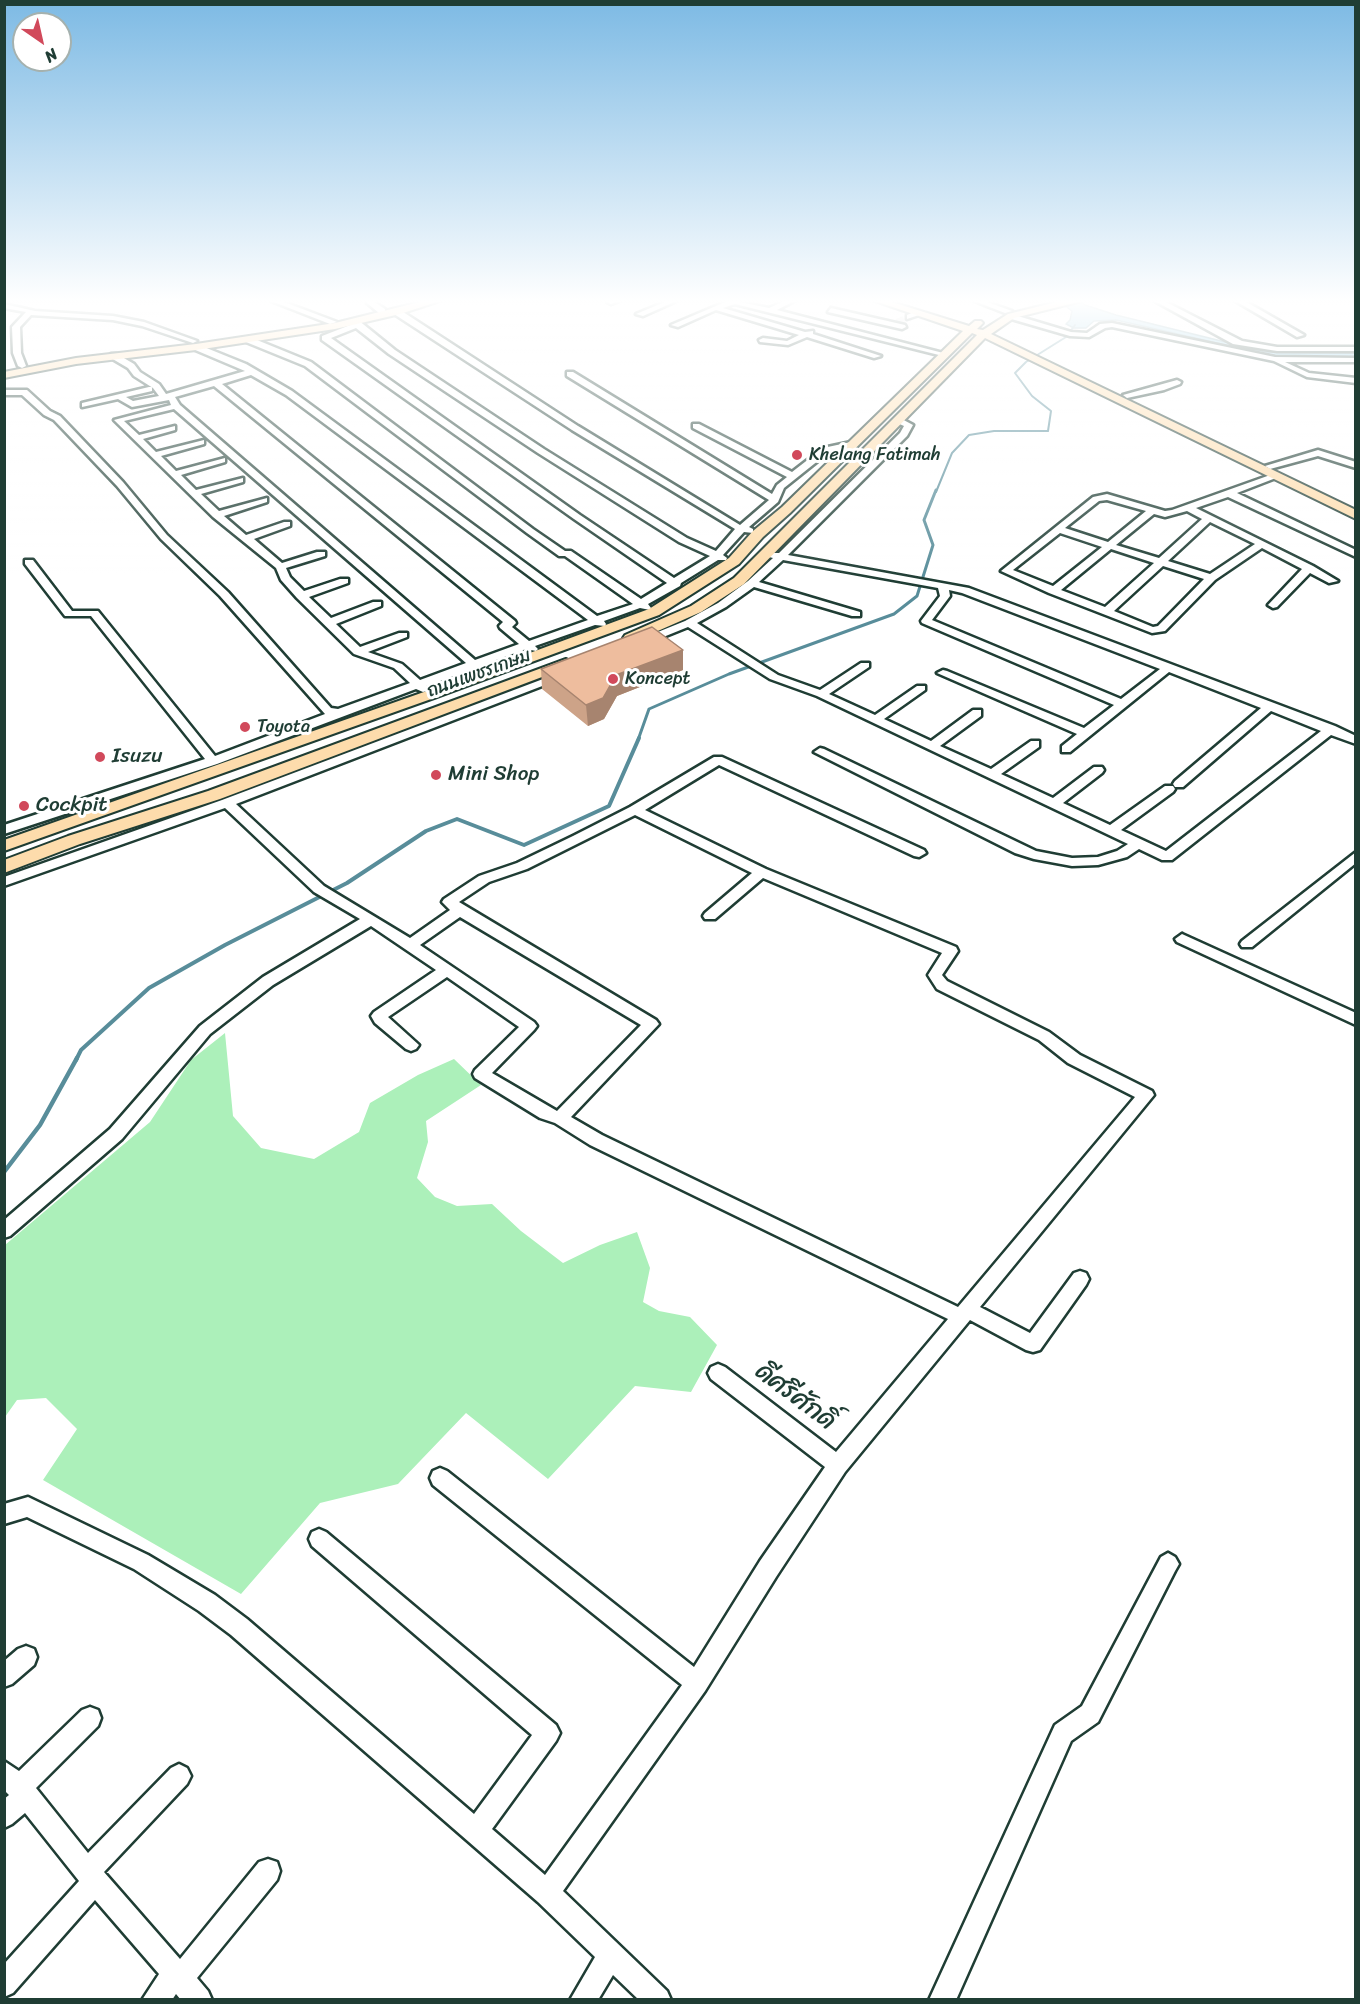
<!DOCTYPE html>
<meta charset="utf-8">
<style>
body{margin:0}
#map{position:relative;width:1360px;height:2004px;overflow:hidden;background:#fff;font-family:Sriracha,sans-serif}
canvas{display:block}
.frame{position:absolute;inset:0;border:6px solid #1f3d34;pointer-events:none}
.north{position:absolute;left:12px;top:12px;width:60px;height:60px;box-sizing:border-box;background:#fff;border:2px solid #a5b1ae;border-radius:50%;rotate:146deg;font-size:16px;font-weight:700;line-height:24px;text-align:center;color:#1f3d34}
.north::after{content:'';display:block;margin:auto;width:21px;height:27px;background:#d1495b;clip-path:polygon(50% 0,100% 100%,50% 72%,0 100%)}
</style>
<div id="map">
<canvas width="1360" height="2004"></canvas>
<div class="frame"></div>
<div class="north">N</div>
</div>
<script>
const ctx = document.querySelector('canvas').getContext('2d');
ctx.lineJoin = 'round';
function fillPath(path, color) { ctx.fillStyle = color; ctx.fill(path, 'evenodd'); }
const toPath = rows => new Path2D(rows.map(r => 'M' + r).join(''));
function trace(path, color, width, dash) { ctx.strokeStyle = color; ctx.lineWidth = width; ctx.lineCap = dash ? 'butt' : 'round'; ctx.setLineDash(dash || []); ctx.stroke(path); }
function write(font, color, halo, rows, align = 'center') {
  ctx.font = font + ' Sriracha,"Playpen Sans Thai",sans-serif'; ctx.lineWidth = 6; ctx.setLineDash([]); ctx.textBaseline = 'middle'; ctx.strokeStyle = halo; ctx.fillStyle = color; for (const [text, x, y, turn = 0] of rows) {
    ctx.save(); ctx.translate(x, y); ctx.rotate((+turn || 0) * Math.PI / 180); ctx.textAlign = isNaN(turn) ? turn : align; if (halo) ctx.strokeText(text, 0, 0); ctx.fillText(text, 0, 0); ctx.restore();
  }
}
fillPath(toPath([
 [225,1033,233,1116,261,1148,314,1159,359,1132,370,1103,418,1075,454,1059,481,1085,426,1121,428,1142,417,1178,435,1197,457,1206,492,1204,521,1231,563,1263,600,1245,637,1232,650,1268,643,1302,659,1311,690,1317,717,1345,691,1392,635,1386,548,1479,466,1413,398,1484,320,1503,241,1594,43,1480,77,1429,46,1398,17,1400,5,1417,5,1245,150,1122,191,1060]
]), '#acf0ba');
const water = toPath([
 [1056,299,1074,299,1085,305,1116,315,1266,352,1355,353,1355,357,1274,356,1116,320,1094,321,1086,328,1074,328,1066,324,1070,320,1072,311,1056,299]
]);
fillPath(water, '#7ec3de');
trace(water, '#588d9a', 1.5);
trace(toPath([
 [936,492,952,453,969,435,994,431,1048,431,1051,411,1032,396,1015,373,1026,362,1066,337,1075,325]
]), '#588d9a', 2);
trace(toPath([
 [638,740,649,709,729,674,894,614,917,596,933,545,924,520,936,490]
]), '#588d9a', 3);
trace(toPath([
 [76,1060,81,1050,149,988,225,945,347,883,426,831,457,819,524,845,609,806,639,738]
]), '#588d9a', 4);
trace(toPath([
 [4,1172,40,1125,77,1058]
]), '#588d9a', 4.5);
trace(toPath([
 [897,323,910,317]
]), '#d2d8d6', 8, [8, 4.5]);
const minor = toPath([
 [266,299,276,299,337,322,330,324,266,299],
 [370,299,385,309,385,313,379,313,367,303,370,299],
 [615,299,625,299,611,304,607,302,615,299],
 [672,299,681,299,643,316,636,314,672,299],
 [789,299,798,299,777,310,947,354,943,356,735,304,723,308,805,332,813,331,813,334,881,356,874,358,807,337,788,345,760,342,759,340,763,338,787,341,799,335,716,310,678,327,671,325,730,300,769,308,789,299],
 [969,299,979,299,1012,311,1005,313,969,299],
 [1151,299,1160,299,1242,341,1277,347,1356,347,1356,351,1277,351,1233,344,1151,299],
 [1232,299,1241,299,1304,335,1297,337,1232,299],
 [4,304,35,311,113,316,144,322,197,341,193,343,142,326,113,320,31,315,20,327,21,353,26,366,22,368,18,366,13,353,12,327,26,312,4,308,4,304],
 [831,308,905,325,906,327,902,329,828,312,831,308],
 [394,310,400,310,578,426,740,525,769,500,567,376,567,372,573,372,772,494,777,485,787,477,693,428,693,424,699,424,792,472,823,448,851,442,855,445,829,452,784,488,778,502,749,527,753,529,753,533,744,532,723,555,727,558,726,560,718,560,681,583,680,586,648,604,651,608,650,610,640,608,604,621,606,624,605,626,595,625,535,646,538,649,536,651,526,649,482,665,485,669,483,671,479,672,472,669,426,686,429,689,427,691,423,692,416,689,217,764,4,834,4,825,205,759,91,616,65,616,25,564,25,560,33,560,72,611,98,611,215,756,325,714,220,596,161,539,117,486,54,420,44,415,22,395,4,395,4,390,27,390,50,411,60,416,123,482,167,535,228,592,331,708,338,709,410,683,394,668,354,654,297,598,281,580,276,568,213,517,114,420,171,405,169,400,132,407,118,399,82,407,82,403,149,387,152,387,152,391,126,397,133,401,159,396,153,388,134,376,128,368,111,358,111,354,117,354,134,364,140,372,159,384,166,394,245,371,193,349,193,345,199,345,246,364,292,391,597,616,633,604,565,556,559,556,527,533,305,366,246,342,246,338,252,338,311,362,533,529,565,551,571,551,641,599,667,583,574,519,322,340,322,336,353,324,352,320,358,320,395,350,544,449,687,538,716,551,735,529,572,430,394,314,394,310],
 [356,328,389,354,538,453,679,542,710,556,674,578,580,515,331,338,356,328],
 [251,375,286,395,588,620,529,641,512,627,516,623,515,621,222,384,251,375],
 [214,386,503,622,499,626,500,628,519,644,475,660,180,405,175,397,214,386],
 [174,409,466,663,420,680,402,664,368,652,407,637,407,633,399,633,360,647,336,624,381,606,381,602,373,602,331,618,309,597,348,583,348,579,340,579,304,591,290,577,286,568,325,556,325,552,317,552,282,563,254,539,290,526,290,522,284,522,246,535,224,516,267,502,267,498,219,511,201,494,243,482,243,478,196,490,181,475,225,462,225,458,176,471,161,456,204,444,204,440,156,452,143,439,175,430,175,426,139,435,124,421,174,409],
 [916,311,919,315,907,319,907,315,916,311],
 [1011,314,1071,332,1087,333,1100,324,1112,323,1275,357,1356,358,1356,362,1285,362,1309,373,1356,378,1356,383,1307,377,1274,361,1112,327,1105,328,1089,337,1070,336,1008,318,1008,314,1011,314],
 [1177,380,1181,382,1180,384,1164,390,1127,398,1123,395,1177,380],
 [898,417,913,425,907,436,788,555,969,588,1335,726,1356,736,1356,744,1331,735,1172,860,1162,860,1139,849,1127,857,1098,865,1072,866,1034,859,1015,853,814,752,820,748,824,749,1036,851,1072,858,1098,857,1117,851,1128,844,817,696,770,679,688,627,646,644,638,644,638,640,685,621,718,603,748,581,773,558,769,557,769,553,779,553,900,433,904,426,895,422,895,418,898,417],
 [783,560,938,588,940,596,921,621,922,623,1114,705,1084,728,947,671,943,670,937,673,1077,734,1062,746,1062,752,1070,752,1169,672,1261,708,1175,781,1173,784,1175,787,1183,787,1271,711,1321,731,1166,851,1121,830,1173,792,1175,789,1173,786,1165,786,1110,825,1063,803,1102,773,1104,770,1102,767,1094,767,1053,798,1001,774,1039,747,1039,741,1031,741,991,769,940,746,981,716,981,710,973,710,931,741,884,719,925,690,925,686,917,686,875,715,829,694,869,667,869,663,861,663,820,690,778,675,697,623,726,607,754,587,852,616,860,616,860,612,759,582,783,560],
 [949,590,962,593,1160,669,1121,699,932,620,950,596,949,590],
 [1318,450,1356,462,1356,468,1318,456,1270,469,1265,466,1318,450],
 [1273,474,1281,476,1237,493,1356,550,1356,557,1228,497,1196,508,1313,566,1338,581,1329,583,1310,573,1277,607,1273,608,1268,605,1302,569,1262,548,1215,580,1165,631,1152,633,1049,593,1001,571,1093,497,1107,494,1165,511,1172,510,1273,474],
 [1107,500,1146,511,1108,542,1065,528,1099,501,1107,500],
 [1187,511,1202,519,1159,558,1116,545,1154,514,1165,517,1187,511],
 [1210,522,1255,544,1210,574,1168,561,1210,522],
 [1060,533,1102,547,1053,586,1013,570,1060,533],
 [1111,549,1154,563,1105,607,1061,590,1111,549],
 [1163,566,1204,579,1158,626,1153,627,1114,611,1163,566],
 [559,673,563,674,563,678,236,804,324,886,410,938,450,910,442,902,444,899,479,876,517,863,573,836,630,807,714,757,722,757,924,850,926,853,919,857,914,856,719,765,645,810,766,869,956,947,958,951,942,975,947,981,1049,1032,1080,1055,1152,1091,1154,1095,980,1307,1030,1333,1074,1273,1080,1271,1086,1273,1089,1279,1086,1285,1040,1350,1033,1352,1026,1350,970,1320,845,1472,776,1577,705,1691,563,1891,667,1991,671,2000,639,2000,613,1975,598,2000,570,2000,595,1957,538,1902,231,1635,199,1611,134,1569,27,1517,4,1524,4,1504,28,1497,148,1555,215,1595,247,1619,474,1814,532,1735,312,1546,309,1539,312,1532,319,1529,326,1532,556,1725,560,1733,556,1741,492,1829,545,1875,682,1685,433,1485,430,1478,433,1471,440,1468,447,1471,694,1667,760,1561,825,1467,711,1379,708,1373,711,1367,718,1364,725,1367,836,1452,948,1319,590,1145,555,1123,540,1118,475,1078,473,1074,475,1070,519,1027,447,977,388,1017,419,1045,416,1049,411,1051,406,1049,375,1023,371,1016,374,1012,436,970,371,926,273,985,210,1034,122,1139,10,1236,4,1238,4,1220,110,1129,200,1026,263,977,360,919,314,892,225,808,4,886,4,877,222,800,559,673],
 [635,815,752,873,705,913,703,916,705,919,715,919,763,878,942,953,928,975,937,989,1039,1040,1068,1063,1135,1097,958,1307,602,1135,571,1117,659,1024,656,1020,459,902,489,882,527,869,635,815],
 [460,917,641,1025,557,1111,492,1073,534,1030,537,1026,534,1022,420,945,460,917],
 [1356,852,1356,863,1252,947,1242,947,1240,944,1242,941,1356,852],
 [1182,934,1356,1013,1356,1025,1177,942,1175,939,1182,934],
 [1168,1553,1175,1557,1179,1564,1175,1571,1098,1722,1071,1741,956,2000,929,2000,1055,1725,1082,1706,1161,1557,1168,1553],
 [26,1646,34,1649,37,1657,34,1665,12,1684,4,1687,4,1661,18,1649,26,1646],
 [90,1707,98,1710,101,1718,98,1726,36,1788,88,1853,171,1768,179,1764,187,1768,191,1776,187,1784,104,1872,180,1959,259,1862,268,1859,277,1862,280,1871,277,1880,197,1978,208,1991,212,2000,181,2000,176,1994,172,2000,142,2000,159,1974,95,1900,13,1993,4,1997,4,1964,79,1881,25,1813,12,1824,4,1828,4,1799,9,1795,4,1790,4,1761,19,1771,82,1710,90,1707]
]);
const major = toPath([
 [432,299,446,299,400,314,335,329,196,350,76,364,4,378,4,372,76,358,196,344,335,323,432,299],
 [869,299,882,299,969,326,975,321,981,321,983,323,977,329,983,330,1008,314,1069,299,1083,299,1082,301,1014,318,991,334,1356,510,1356,519,985,338,744,584,701,612,635,641,625,641,623,638,625,635,691,606,734,578,977,335,972,333,790,513,763,537,739,564,659,615,434,698,4,851,4,840,424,692,649,609,729,558,753,531,782,507,963,331,869,299],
 [566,659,573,663,571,666,220,799,80,844,4,873,4,860,68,836,208,791,566,659]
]);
trace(minor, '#1f3d34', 5);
trace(major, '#1f3d34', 4);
fillPath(minor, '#fff');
fillPath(major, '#fddcac');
fillPath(toPath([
 [683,650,683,670,617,696,604,719,588,726,542,689,541,669]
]), '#cda388');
fillPath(toPath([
 [683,650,683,670,617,696,604,719,588,726,586,705,616,675]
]), '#a7846f');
const building = toPath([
 [652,627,683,650,616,675,603,698,586,705,541,669,652,627]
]);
fillPath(building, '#eebd9e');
trace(building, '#a7846f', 1.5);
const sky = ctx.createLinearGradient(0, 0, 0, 579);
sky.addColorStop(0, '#7dbae4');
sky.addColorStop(0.52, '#fff');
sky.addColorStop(1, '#ffffff00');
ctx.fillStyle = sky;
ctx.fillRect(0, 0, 1360, 579);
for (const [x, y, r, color] of [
 [797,455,6,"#d1495b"],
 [613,679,6,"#d1495b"],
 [245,727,6,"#d1495b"],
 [100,757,6,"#d1495b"],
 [436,775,6,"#d1495b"],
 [24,806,6,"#d1495b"]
]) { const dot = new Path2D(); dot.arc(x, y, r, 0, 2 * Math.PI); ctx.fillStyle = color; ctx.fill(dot); trace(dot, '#fff', 2); }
write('18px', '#1f3d34', '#fff', [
 ["Khelang Fatimah",809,455],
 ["Koncept",625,679],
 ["Toyota",257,727]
], 'left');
write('18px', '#1f3d34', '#fff', [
 ["ถนนเพชรเกษม",479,674,-20]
]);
write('21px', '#1f3d34', '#fff', [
 ["Isuzu",112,757],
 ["Mini Shop",448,775],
 ["Cockpit",36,806]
], 'left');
write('26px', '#1f3d34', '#fff', [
 ["ดีศรีศักดิ์",795,1397,37]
]);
</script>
